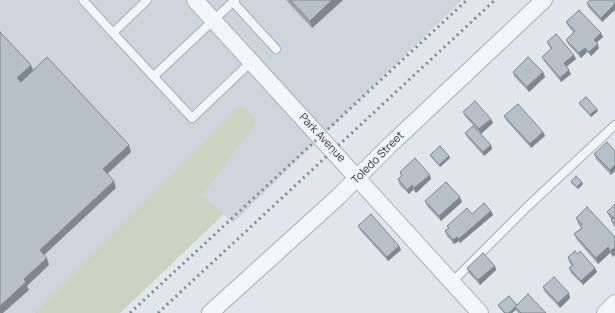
<!DOCTYPE html>
<style>
body{margin:0}
canvas{display:block;background:#e0e6eb}
</style>
<canvas width="615" height="313"></canvas>
<script>
const ctx = document.querySelector('canvas').getContext('2d');
ctx.lineJoin = 'round';
function fillPath(path, color) { ctx.fillStyle = color; ctx.fill(path, 'evenodd'); }
const toPath = rows => new Path2D(rows.map(r => 'M' + r).join(''));
function trace(path, color, width, dash) { ctx.strokeStyle = color; ctx.lineWidth = width; ctx.lineCap = dash ? 'butt' : 'round'; ctx.setLineDash(dash || []); ctx.stroke(path); }
function write(font, color, halo, rows, align = 'center') {
  ctx.font = font + ' Manrope,sans-serif'; ctx.lineWidth = 3; ctx.setLineDash([]); ctx.textBaseline = 'middle'; ctx.strokeStyle = halo; ctx.fillStyle = color; for (const [text, x, y, turn = 0] of rows) {
    ctx.save(); ctx.translate(x, y); ctx.rotate((+turn || 0) * Math.PI / 180); ctx.textAlign = isNaN(turn) ? turn : align; if (halo) ctx.strokeText(text, 0, 0); ctx.fillText(text, 0, 0); ctx.restore();
  }
}
fillPath(toPath([
 [0,0,462,0,233,223,203,195,258,120,241,104,34,313,0,313]
]), '#ced5dd');
fillPath(toPath([
 [241,104,258,120,203,195,224,214,120,313,34,313]
]), '#c9d5c0');
const service = toPath([
 [83,0,113,33,147,0],
 [233,2,276,49],
 [113,33,192,118,252,61],
 [154,76,235,0],
 [452,282,526,208,615,125]
]);
const minor = toPath([
 [195,0,480,313],
 [210,313,338,197,389,146,544,0],
 [605,313,615,303]
]);
trace(service, '#a5aeb6', 10);
trace(minor, '#a5aeb6', 18);
trace(service, '#f3f6f8', 8);
trace(minor, '#f3f6f8', 16);
trace(toPath([
 [130,313,467,0],
 [158,313,495,0]
]), '#788896', 3, [2, 4]);
fillPath(toPath([
 [286,0,343,0,312,28],
 [615,0,615,10,602,22,588,7,587,3],
 [566,22,603,37,596,43,599,48,591,56,587,52,581,58,568,44,566,40,574,33,568,26],
 [547,42,574,55,576,59,566,67,571,74,561,82,544,61,542,57,551,49,549,46],
 [513,72,543,72,545,77,529,92,514,76],
 [579,103,598,111,591,117,580,105],
 [463,112,493,123,481,134,465,116],
 [504,116,543,132,545,136,531,148,506,120],
 [465,133,491,145,492,149,484,156,467,137],
 [615,151,611,175,596,159,594,154],
 [430,155,449,156,450,158,440,167,431,157],
 [400,172,431,179,416,193,413,190,409,194,399,184,398,179,401,176],
 [571,182,582,182,583,184,578,189,572,184],
 [425,201,462,202,441,221,427,206],
 [615,204,615,227,613,225,611,220,612,220,609,216,607,212],
 [491,211,493,215,460,243,459,241,454,244,447,236,445,231,448,228,447,226,472,214],
 [576,218,615,237,613,257,610,253,598,264,577,240,574,234,581,228,580,226,578,224],
 [358,226,399,246,401,250,388,261,360,230],
 [578,254,595,268,597,272,583,285,571,273,569,268,572,266,569,262,568,257],
 [495,266,496,270,480,285,468,272,467,268],
 [543,287,570,298,560,308,544,291],
 [498,305,517,305,546,313,518,313,516,310,512,313,504,313,499,307]
]), '#9da5ad');
fillPath(toPath([
 [332,0,343,0,312,28,310,21],
 [615,4,615,10,602,22,601,18],
 [601,33,603,37,595,44,594,40],
 [598,44,599,48,591,56,589,52],
 [585,48,587,52,581,58,579,53],
 [574,55,576,59,565,68,564,63],
 [31,65,34,72,20,85,17,78],
 [569,70,571,74,561,82,560,78],
 [543,72,545,77,529,92,527,87],
 [597,109,598,111,591,117,590,115],
 [491,119,493,123,481,134,479,129],
 [543,132,545,136,531,148,530,144],
 [129,145,131,152,105,176,103,169],
 [491,145,492,149,484,156,483,152],
 [449,156,450,158,440,167,439,165],
 [615,165,615,171,611,175,610,170],
 [430,175,431,179,416,193,414,188],
 [114,181,116,188,42,257,40,250],
 [582,182,583,184,578,189,577,187],
 [412,185,413,190,409,194,407,190],
 [460,197,462,202,441,221,439,216],
 [491,211,493,215,460,243,459,239],
 [457,237,459,241,454,244,453,240],
 [399,246,401,250,388,261,387,257],
 [608,247,610,253,598,264,596,258],
 [615,247,615,255,613,257,611,251],
 [47,258,49,265,27,286,29,290,3,313,0,313,0,306,24,279],
 [495,266,496,270,480,285,478,280],
 [595,268,597,272,583,285,581,281],
 [569,293,570,298,560,308,558,303],
 [515,308,516,310,512,313,509,313]
]), '#80868d');
const building = toPath([
 [290,0,332,0,310,21,290,0],
 [590,0,615,0,615,4,601,18,587,3,590,0],
 [579,10,601,33,594,40,598,44,589,52,585,48,579,53,566,40,575,31,566,22,579,10],
 [0,32,31,65,17,78,21,82,47,57,129,145,103,169,114,181,40,250,47,258,24,279,26,282,0,306,0,32],
 [556,34,574,55,564,63,569,70,560,78,542,57,552,48,547,42,556,34],
 [528,57,543,72,527,87,513,72,528,57],
 [586,97,597,109,590,115,579,103,586,97],
 [475,101,491,119,479,129,463,112,475,101],
 [518,104,543,132,530,144,504,116,518,104],
 [473,126,491,145,483,152,465,133,473,126],
 [607,142,615,151,615,165,610,170,594,154,607,142],
 [440,146,449,156,439,165,430,155,440,146],
 [415,158,430,175,414,188,412,185,407,190,398,179,402,175,400,172,415,158],
 [576,176,582,182,577,187,571,182,576,176],
 [446,182,460,197,439,216,425,201,446,182],
 [484,203,491,211,459,239,457,237,453,240,445,231,449,228,447,226,467,208,472,214,484,203],
 [615,204,615,224,611,220,614,218,607,212,615,204],
 [587,207,615,237,615,247,611,251,608,247,596,258,574,234,582,228,580,226,582,224,576,218,587,207],
 [371,214,399,246,387,257,358,226,371,214],
 [575,251,578,254,580,251,595,268,581,281,569,268,573,265,568,257,575,251],
 [483,253,495,266,478,280,467,268,483,253],
 [554,277,569,293,558,303,543,287,554,277],
 [528,294,546,313,521,313,515,307,528,294],
 [509,296,517,305,509,313,505,313,498,305,509,296]
]);
fillPath(building, '#b7c0c9');
trace(building, '#80868d', 1);
write('11px', '#273644', '#f0f4f8', [
 ["Park Avenue",322,138,47],
 ["Toledo Street",378,158,-45]
]);
</script>
